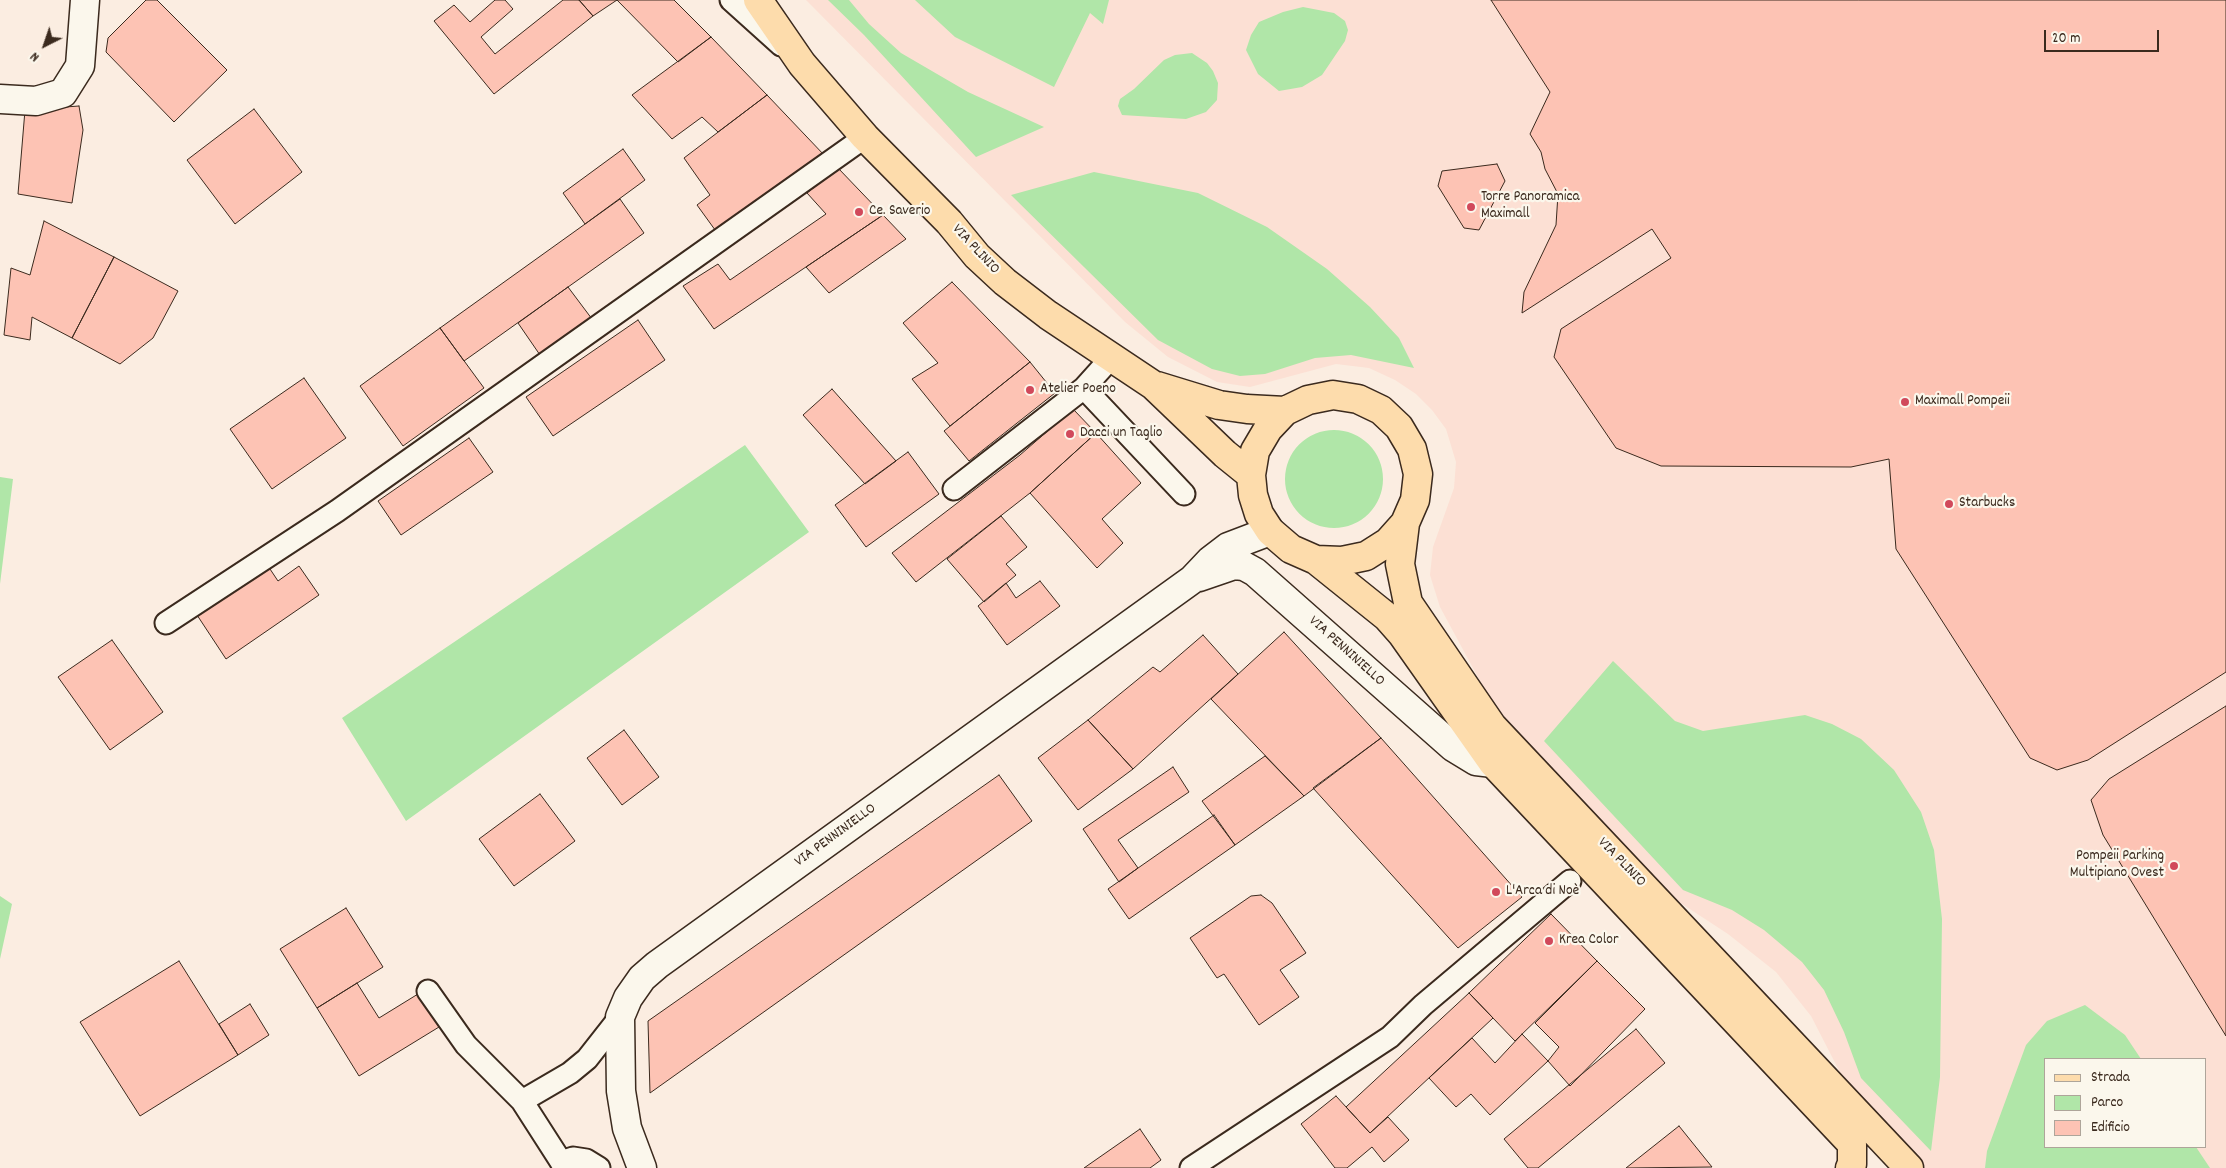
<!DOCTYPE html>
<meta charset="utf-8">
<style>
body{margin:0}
#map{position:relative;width:2226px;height:1168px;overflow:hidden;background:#fbede1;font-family:Dekko,sans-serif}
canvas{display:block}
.legend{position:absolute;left:2044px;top:1058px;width:162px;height:90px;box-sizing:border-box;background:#fbf7ec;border:1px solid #aea59a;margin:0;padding:6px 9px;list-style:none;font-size:15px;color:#3b2a1e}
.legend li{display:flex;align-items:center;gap:10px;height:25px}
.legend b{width:25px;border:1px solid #aea59a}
.north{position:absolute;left:20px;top:20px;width:50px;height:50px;-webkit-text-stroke:4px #fbf7ec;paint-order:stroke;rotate:221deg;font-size:14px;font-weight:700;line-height:20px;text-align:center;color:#3b2a1e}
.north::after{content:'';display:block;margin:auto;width:18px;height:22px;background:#3b2a1e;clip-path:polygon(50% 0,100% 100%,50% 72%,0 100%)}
.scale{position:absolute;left:2044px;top:30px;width:115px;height:22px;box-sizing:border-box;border:2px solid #3b2a1e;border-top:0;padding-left:6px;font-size:15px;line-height:18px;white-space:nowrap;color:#3b2a1e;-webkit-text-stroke:4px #fbf7ec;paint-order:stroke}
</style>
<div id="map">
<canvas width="2226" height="1168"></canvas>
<ul class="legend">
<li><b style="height:6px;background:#fddcac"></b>Strada</li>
<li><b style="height:14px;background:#b0e6a8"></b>Parco</li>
<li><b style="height:14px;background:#fdc3b4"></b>Edificio</li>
</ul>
<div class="north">N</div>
<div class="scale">20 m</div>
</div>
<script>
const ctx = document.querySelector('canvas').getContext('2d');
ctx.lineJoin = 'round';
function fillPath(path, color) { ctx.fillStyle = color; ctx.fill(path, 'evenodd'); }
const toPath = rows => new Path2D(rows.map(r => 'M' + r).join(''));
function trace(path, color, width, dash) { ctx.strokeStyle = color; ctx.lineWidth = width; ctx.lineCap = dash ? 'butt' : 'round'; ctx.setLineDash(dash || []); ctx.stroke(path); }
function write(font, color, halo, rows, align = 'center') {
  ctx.font = font + ' Dekko,sans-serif'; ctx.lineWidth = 4.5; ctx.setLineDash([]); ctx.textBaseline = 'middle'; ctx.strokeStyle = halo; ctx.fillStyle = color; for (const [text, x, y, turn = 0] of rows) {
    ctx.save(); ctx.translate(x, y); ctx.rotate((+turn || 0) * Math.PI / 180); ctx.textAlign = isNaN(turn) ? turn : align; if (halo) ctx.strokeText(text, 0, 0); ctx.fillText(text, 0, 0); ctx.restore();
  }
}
fillPath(toPath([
 [806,0,2226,0,2226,1168,1925,1168,1846,1084,1811,1016,1776,972,1728,934,1676,900,1494,707,1440,607,1430,575,1433,547,1454,488,1456,462,1446,429,1432,410,1416,394,1395,380,1369,368,1336,364,1250,387,1217,382,1168,357,1125,322],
 [2045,1059,2205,1059,2205,1147,2045,1147]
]), '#fce0d4');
fillPath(toPath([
 [828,0,849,0,869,24,901,53,968,92,1044,127,976,157,864,35],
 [915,0,1109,0,1103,24,1090,13,1054,87,955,37],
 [1303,7,1334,13,1345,21,1348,30,1345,41,1322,75,1302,87,1279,91,1258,74,1246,50,1251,35,1259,22,1283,12],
 [1192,53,1207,63,1213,71,1218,83,1217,100,1206,112,1186,119,1122,115,1118,106,1120,99,1134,89,1164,60,1175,55],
 [1094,172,1198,193,1267,227,1327,269,1370,307,1399,338,1414,368,1351,355,1315,358,1265,374,1240,376,1212,369,1158,340,1011,195],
 '1285 479a49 49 0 1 1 98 0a49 49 0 1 1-98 0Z',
 [745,445,809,532,406,821,342,718],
 [0,477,13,479,0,584],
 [1613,661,1675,721,1703,731,1805,715,1832,724,1861,739,1894,770,1921,812,1934,850,1942,919,1940,1077,1931,1151,1861,1078,1844,1032,1824,990,1802,962,1764,930,1732,910,1683,890,1544,741],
 [0,896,12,904,0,959],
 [2085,1005,2125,1035,2141,1059,2045,1059,2045,1147,2196,1147,2210,1168,1985,1168,1987,1151,2026,1045,2047,1021]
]), '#b0e6a8');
const building = toPath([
 [146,0,157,0,227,70,174,122,106,52,108,38,146,0],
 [495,0,505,0,513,9,481,37,495,54,563,0,579,0,593,16,494,94,434,21,454,5,470,22,495,0],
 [579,0,617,0,593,16,579,0],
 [617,0,674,0,711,37,678,62,617,0],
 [1491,0,2226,0,2226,672,2088,760,2057,770,2030,758,1896,549,1889,459,1851,467,1661,466,1616,448,1554,357,1561,329,1671,258,1652,229,1522,313,1524,292,1556,225,1558,194,1545,169,1541,152,1530,134,1550,92,1491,0],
 [711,37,767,95,718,132,702,117,672,139,632,95,711,37],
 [767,95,825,156,718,234,697,205,710,195,684,158,767,95],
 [79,106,83,130,72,203,18,194,25,110,79,106],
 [254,109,302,172,235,224,187,160,254,109],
 [623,149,645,180,585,224,563,193,623,149],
 [1497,164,1505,181,1479,230,1464,228,1438,186,1442,171,1497,164],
 [838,168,883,215,714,329,683,286,718,264,730,280,826,214,807,193,838,168],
 [620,199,644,233,464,361,440,328,620,199],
 [883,215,906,239,829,293,806,267,883,215],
 [44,221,114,257,72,338,32,317,30,340,4,335,11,268,30,275,44,221],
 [114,257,178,291,153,338,120,364,72,338,114,257],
 [952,282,1030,362,950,426,912,379,938,363,903,323,952,282],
 [568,287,592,319,540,355,518,323,568,287],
 [638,320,665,360,553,436,526,397,638,320],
 [440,328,484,388,403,446,360,386,440,328],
 [1030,362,1055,393,969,461,944,431,1030,362],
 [304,378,346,438,272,489,230,429,304,378],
 [832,389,896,461,865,484,803,415,832,389],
 [1073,409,1096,433,1030,493,916,582,892,553,1020,455,1073,409],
 [1096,433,1141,483,1102,519,1123,543,1097,568,1030,493,1096,433],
 [469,438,493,472,401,535,378,501,469,438],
 [908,452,939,494,866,547,835,505,908,452],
 [1001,516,1027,547,1006,564,1016,575,984,602,947,559,1001,516],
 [268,566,278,581,299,566,319,595,226,659,197,615,268,566],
 [1040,581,1060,606,1007,645,978,606,1006,583,1016,598,1040,581],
 [1284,632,1381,738,1304,796,1211,699,1284,632],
 [1203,635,1238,674,1133,769,1088,720,1153,667,1160,672,1203,635],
 [112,640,163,712,110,750,58,677,112,640],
 [2226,706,2226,1036,2103,835,2091,800,2109,779,2226,706],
 [1088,720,1133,769,1078,810,1038,758,1088,720],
 [624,730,659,777,622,805,587,758,624,730],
 [1381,738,1522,897,1458,948,1313,788,1381,738],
 [1265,756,1304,796,1235,845,1202,801,1265,756],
 [1173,767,1189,792,1118,840,1138,868,1119,882,1083,829,1173,767],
 [999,775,1032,821,650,1093,648,1021,999,775],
 [540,794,575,841,514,886,479,839,540,794],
 [1214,815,1235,845,1129,919,1108,889,1214,815],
 [1261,895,1272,903,1306,953,1280,970,1299,997,1259,1025,1224,974,1217,978,1190,938,1251,896,1261,895],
 [346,908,383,967,317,1008,280,949,346,908],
 [1551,914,1597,961,1515,1041,1469,993,1551,914],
 [179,961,238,1055,140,1116,80,1022,179,961],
 [1597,961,1645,1009,1570,1086,1548,1061,1559,1047,1535,1023,1597,961],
 [357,983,379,1018,418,994,439,1027,359,1076,317,1008,357,983],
 [1469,993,1493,1018,1370,1133,1346,1107,1469,993],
 [250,1004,269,1035,238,1055,219,1024,250,1004],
 [1636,1029,1665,1063,1538,1168,1528,1168,1504,1139,1636,1029],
 [1522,1034,1548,1061,1490,1115,1471,1094,1456,1107,1429,1078,1472,1038,1495,1063,1522,1034],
 [1336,1096,1370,1133,1388,1117,1409,1140,1384,1162,1372,1147,1347,1168,1335,1168,1301,1124,1336,1096],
 [1679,1126,1712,1167,1626,1168,1679,1126],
 [1140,1129,1161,1160,1150,1168,1084,1168,1140,1129]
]);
fillPath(building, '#fdc3b4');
trace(building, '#3b2a1e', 1);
const service = toPath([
 [731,0,781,45],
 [1084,388,1184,494],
 [954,489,1084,388,1111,358],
 [166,623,337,511,865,137],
 [428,991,466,1045,522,1101,565,1168],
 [522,1101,570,1073,587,1059,620,1017],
 [561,1162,573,1158,586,1160,599,1168],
 [1191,1168,1390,1037,1423,1005,1570,881]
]);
const minor = toPath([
 [0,99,36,101,63,93,80,66,85,0]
]);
const tertiary = toPath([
 [1199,577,1234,565,1244,566,1255,572,1453,747,1476,761,1493,763],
 [642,1168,627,1128,621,1091,620,1017,628,998,642,978,657,965,1193,579,1211,560,1228,547,1270,531]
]);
const primary = toPath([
 [758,0,802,64,865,137,949,222,977,256,1005,282,1048,315,1153,385,1225,454,1251,475],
 [1157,386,1219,405,1247,409,1285,411],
 [1405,523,1400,564,1408,603,1492,726,1909,1168],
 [1316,560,1342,561,1366,556,1388,542,1405,523,1415,500,1418,474,1412,449,1399,427,1381,410,1358,399,1333,395,1308,400,1285,411,1268,429,1255,451,1251,475,1253,495,1259,514,1270,531,1291,549,1316,560,1387,617,1402,634,1493,763,1852,1144,1852,1164,1850,1168]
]);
trace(service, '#3b2a1e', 25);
trace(minor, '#3b2a1e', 31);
trace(tertiary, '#3b2a1e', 31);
trace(primary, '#3b2a1e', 31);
trace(service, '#fbf7ec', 21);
trace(minor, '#fbf7ec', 28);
trace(tertiary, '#fbf7ec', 28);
trace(primary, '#fddcac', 28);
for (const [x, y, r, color] of [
 [1471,207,5,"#d1495b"],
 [859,212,5,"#d1495b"],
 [1030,390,5,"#d1495b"],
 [1905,402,5,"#d1495b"],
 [1070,434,5,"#d1495b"],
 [1949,504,5,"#d1495b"],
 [2174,866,5,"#d1495b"],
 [1496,892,5,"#d1495b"],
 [1549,941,5,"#d1495b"]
]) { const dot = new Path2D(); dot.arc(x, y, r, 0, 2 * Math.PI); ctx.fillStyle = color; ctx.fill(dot); trace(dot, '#fbf7ec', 2); }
write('15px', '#3b2a1e', '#fbf7ec', [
 ["Torre Panoramica",1481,198],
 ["Maximall",1481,215],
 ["Ce. Saverio",869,212],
 ["Atelier Poeno",1040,390],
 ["Maximall Pompeii",1915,402],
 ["Dacci un Taglio",1080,434],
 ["Starbucks",1959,504],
 ["Pompeii Parking",2164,857,"right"],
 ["Multipiano Ovest",2164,874,"right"],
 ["L'Arca di Noè",1506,892],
 ["Krea Color",1559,941]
], 'left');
write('15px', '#3b2a1e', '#fbf7ec', [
 ["VIA PLINIO",975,250,47],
 ["VIA PENNINIELLO",1346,652,42],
 ["VIA PENNINIELLO",836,836,-36],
 ["VIA PLINIO",1621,863,46]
]);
</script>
